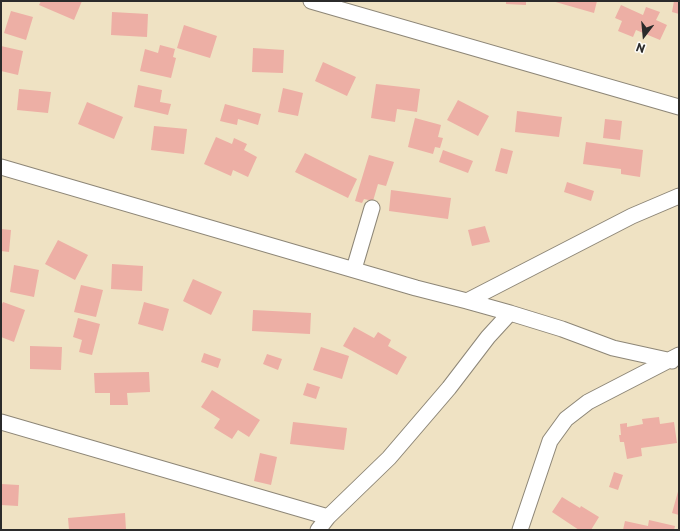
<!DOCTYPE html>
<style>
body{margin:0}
#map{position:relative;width:680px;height:531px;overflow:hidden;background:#efe2c3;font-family:"Playpen Sans",sans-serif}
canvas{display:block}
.frame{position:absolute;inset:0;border:2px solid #2b2b2b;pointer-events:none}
.north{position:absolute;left:624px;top:16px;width:40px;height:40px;-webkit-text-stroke:3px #fdfcf7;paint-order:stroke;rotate:196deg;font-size:11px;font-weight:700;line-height:16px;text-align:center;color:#2b2b2b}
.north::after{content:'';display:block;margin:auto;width:14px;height:18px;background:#2b2b2b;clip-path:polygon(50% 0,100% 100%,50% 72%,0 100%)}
</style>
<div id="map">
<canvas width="680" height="531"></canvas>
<div class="frame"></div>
<div class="north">N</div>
</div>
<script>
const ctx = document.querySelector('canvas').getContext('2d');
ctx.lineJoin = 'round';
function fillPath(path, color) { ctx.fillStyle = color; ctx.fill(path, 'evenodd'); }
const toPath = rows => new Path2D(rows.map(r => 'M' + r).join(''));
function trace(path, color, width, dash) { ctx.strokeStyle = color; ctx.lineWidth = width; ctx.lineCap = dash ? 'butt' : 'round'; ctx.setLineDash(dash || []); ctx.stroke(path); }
fillPath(toPath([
 [41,1,82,1,74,20,39,5],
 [506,1,526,1,526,5,506,4],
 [552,1,597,1,594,13],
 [674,1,679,1,679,14,672,12],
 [621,5,643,15,646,7,660,12,656,20,667,25,660,40,636,30,633,37,618,31,622,21,615,18],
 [11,11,33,17,26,40,4,33],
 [112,12,148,14,147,37,111,35],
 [184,25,217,36,210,58,177,48],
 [160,45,175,49,173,57,176,58,171,78,140,71,145,49,158,53],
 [1,46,23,51,18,75,1,71],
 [253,48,284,50,283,73,252,72],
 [323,62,356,77,347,96,315,81],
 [376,84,420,89,417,112,397,109,395,122,371,118],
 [138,85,162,90,160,102,171,104,168,115,134,107],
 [283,88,303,93,298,116,278,112],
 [19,89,51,92,48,113,17,110],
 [458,100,489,116,478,136,447,120],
 [87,102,123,117,114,139,78,124],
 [225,104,261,114,258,125,238,119,237,125,220,121],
 [517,111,562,117,559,137,515,132],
 [415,118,441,125,438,137,443,138,440,148,435,147,433,154,408,147],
 [605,119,622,121,620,140,603,138],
 [154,126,187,129,184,154,151,150],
 [216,137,232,144,234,138,247,144,244,150,257,157,248,177,233,170,231,176,204,164],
 [586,142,643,150,640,177,621,174,621,169,583,164],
 [501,148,513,151,507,174,495,171],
 [443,150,473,161,468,173,439,162],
 [305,153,357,179,348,198,295,172],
 [369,155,394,162,386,186,378,184,373,201,364,199,362,203,355,201],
 [567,182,594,191,591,201,564,192],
 [391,190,451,198,448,219,389,211],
 [485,226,490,242,472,246,468,230],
 [1,229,11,230,9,252,1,251],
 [58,240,88,255,75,280,45,264],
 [112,264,143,266,142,291,111,289],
 [14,265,39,270,34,297,10,292],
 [193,279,222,292,211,315,183,301],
 [81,285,103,290,96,317,74,312],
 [3,302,25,310,14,342,1,337,1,306],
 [144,302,169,309,163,331,138,324],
 [253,310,311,313,310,334,252,331],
 [78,318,100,324,92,355,79,352,82,340,73,337],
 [354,327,374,338,378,332,391,340,388,346,407,357,397,375,343,346],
 [30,346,62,347,61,370,30,369],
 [321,347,349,356,342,379,313,370],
 [204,353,221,359,218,368,201,362],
 [267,354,282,359,278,370,263,364],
 [149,372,150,392,127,393,128,405,110,405,110,393,95,393,94,373],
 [307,383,320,387,316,399,303,395],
 [212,390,260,420,249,437,238,430,232,439,214,428,220,419,201,407],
 [659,417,660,424,674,422,677,443,641,448,642,456,627,459,624,442,620,442,619,435,621,435,620,424,627,423,627,427,643,424,642,419],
 [293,422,347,428,344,450,290,444],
 [260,453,277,457,271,485,254,481],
 [614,472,623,475,618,490,609,487],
 [1,484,19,485,18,506,1,505],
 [679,488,679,515,672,513],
 [562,497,580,508,581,506,599,517,591,530,579,530,552,512],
 [125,513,126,530,69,530,68,518],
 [649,520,675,526,674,530,623,530,625,521,648,526]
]), '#edafa5');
const street = toPath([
 [311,1,679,107],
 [1,167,416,288,467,301],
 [354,269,372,208],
 [510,313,562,329,613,348,672,361],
 [1,422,328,517],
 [318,530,328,517,389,458,449,388,488,337,510,313,467,301,632,216,679,196],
 [520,530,550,441,566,419,588,402,679,355]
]);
trace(street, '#8d8677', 17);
trace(street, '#fff', 15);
</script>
